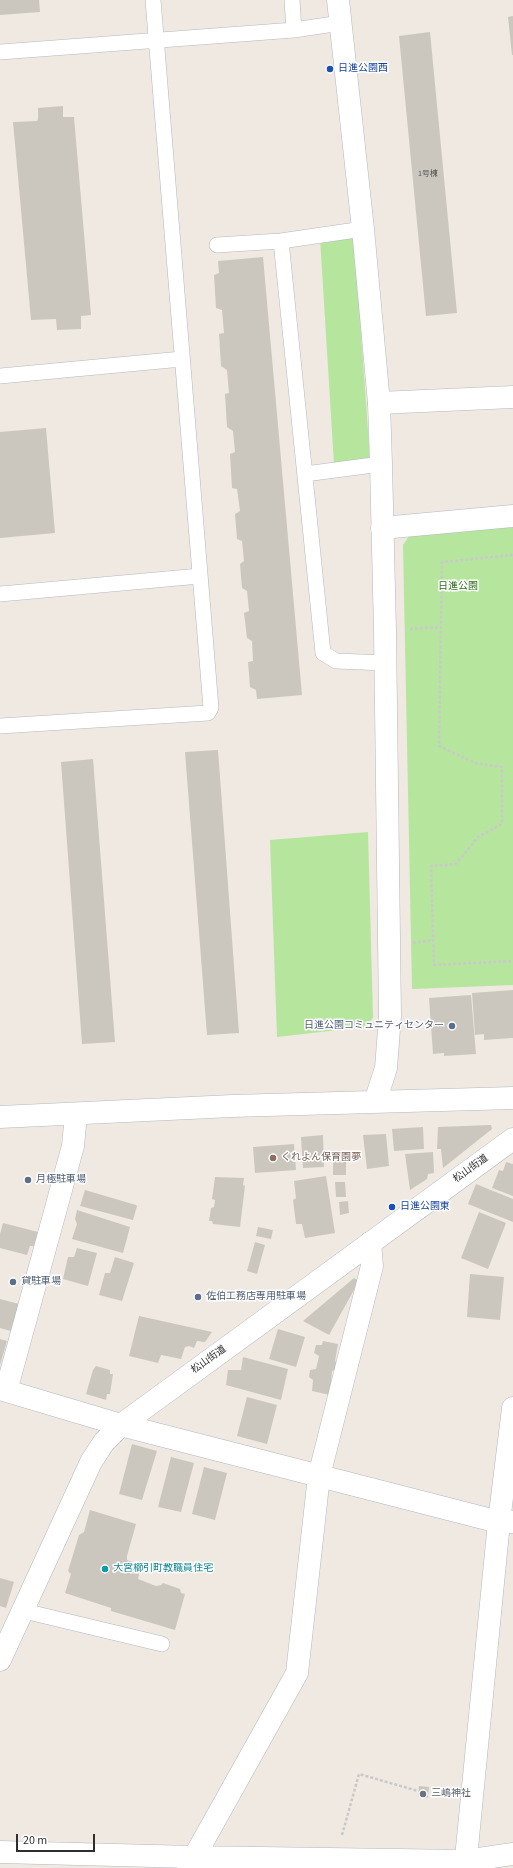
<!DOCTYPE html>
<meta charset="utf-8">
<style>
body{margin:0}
#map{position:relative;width:513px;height:1868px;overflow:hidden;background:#efe9e1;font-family:"Source Sans 3",sans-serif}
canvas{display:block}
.scale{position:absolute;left:16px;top:1834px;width:79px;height:18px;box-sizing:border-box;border:2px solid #2e2e2e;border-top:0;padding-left:5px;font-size:12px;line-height:14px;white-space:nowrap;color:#2e2e2e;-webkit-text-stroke:3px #fff;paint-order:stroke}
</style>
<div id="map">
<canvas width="513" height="1868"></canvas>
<div class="scale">20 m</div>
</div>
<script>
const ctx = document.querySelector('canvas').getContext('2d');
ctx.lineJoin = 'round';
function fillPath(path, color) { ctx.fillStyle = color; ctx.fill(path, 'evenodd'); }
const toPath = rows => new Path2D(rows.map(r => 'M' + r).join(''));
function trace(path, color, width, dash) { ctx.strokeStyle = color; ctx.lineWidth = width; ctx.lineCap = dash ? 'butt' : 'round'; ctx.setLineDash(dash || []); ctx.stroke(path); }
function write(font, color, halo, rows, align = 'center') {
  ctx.font = font + ' "Source Sans 3","Noto Sans JP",sans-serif'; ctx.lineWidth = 3; ctx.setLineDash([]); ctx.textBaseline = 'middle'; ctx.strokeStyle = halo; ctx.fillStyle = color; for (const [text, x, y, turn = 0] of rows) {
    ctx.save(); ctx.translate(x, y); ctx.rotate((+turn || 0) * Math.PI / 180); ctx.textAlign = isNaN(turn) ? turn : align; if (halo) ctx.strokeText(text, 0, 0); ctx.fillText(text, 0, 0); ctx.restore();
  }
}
fillPath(toPath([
 [354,234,370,459,334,464,320,238],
 [513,527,513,985,412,989,403,545,409,536],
 [368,832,373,1018,364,1027,277,1037,270,840]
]), '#b6e59e');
fillPath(toPath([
 [0,0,39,0,40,12,0,15],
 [513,16,513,55,512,55,508,17],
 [430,32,457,313,426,316,399,36],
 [63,106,63,117,74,117,91,315,81,316,81,329,57,330,56,319,31,320,13,122,37,121,38,119,38,108],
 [263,257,302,695,257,699,256,690,250,687,248,662,253,661,252,641,247,638,244,613,249,611,247,591,242,588,240,564,244,561,242,541,237,539,235,514,240,511,237,489,232,488,230,454,235,452,233,431,227,427,225,394,229,393,227,370,221,366,219,334,224,333,222,310,216,308,214,275,219,273,218,261],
 [46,428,55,533,0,538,0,432],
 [218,750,239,1033,207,1035,185,752],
 [93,759,115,1042,82,1044,61,762],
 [513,990,513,1038,484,1040,484,1034,475,1035,472,993],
 [471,995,476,1054,444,1056,444,1053,433,1054,429,998],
 [491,1125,492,1129,443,1168,441,1149,437,1149,438,1127],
 [423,1127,424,1149,394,1151,392,1129],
 [386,1134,389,1166,367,1169,363,1135],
 [323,1135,324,1167,303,1168,301,1137],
 [294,1144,296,1170,255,1173,253,1147],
 [433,1152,434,1173,428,1174,427,1179,410,1190,405,1154],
 [333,1154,346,1154,346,1175,333,1175],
 [506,1162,513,1164,513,1196,492,1188,499,1170,503,1171],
 [326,1176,335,1233,305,1238,302,1224,296,1224,293,1200,296,1198,294,1181],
 [215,1177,244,1178,243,1185,245,1186,240,1227,213,1224,212,1221,209,1221,211,1208,214,1207,215,1200,212,1199],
 [335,1182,345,1182,346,1197,336,1197],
 [476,1184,513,1199,513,1222,468,1204],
 [85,1190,136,1205,137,1206,133,1220,80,1206],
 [348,1201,349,1213,340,1215,339,1202],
 [77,1210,130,1227,123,1253,72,1239,77,1224,75,1219],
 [479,1212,506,1223,488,1269,461,1258],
 [3,1223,38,1232,34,1246,30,1246,27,1255,0,1248,0,1234],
 [258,1227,273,1230,271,1239,256,1236],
 [255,1242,265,1245,257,1274,247,1271],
 [77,1248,97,1253,88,1286,63,1279,68,1257,74,1257],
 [115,1257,134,1263,122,1301,99,1295,105,1273,110,1273],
 [470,1274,504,1277,500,1320,467,1317],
 [354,1278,359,1281,329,1335,303,1321],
 [0,1299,19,1304,11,1331,0,1328],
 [139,1316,212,1332,205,1342,197,1341,194,1348,189,1346,185,1347,181,1359,161,1355,158,1363,129,1356],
 [278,1329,305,1337,296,1367,269,1359],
 [0,1339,7,1341,0,1365],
 [323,1341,338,1344,335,1361,337,1363,336,1370,332,1371,330,1395,312,1391,313,1380,309,1377,310,1370,316,1369,319,1356,314,1353,316,1345,322,1345],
 [243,1357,288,1369,281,1400,226,1385,228,1370,241,1370],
 [96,1366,110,1370,110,1374,113,1374,110,1394,107,1394,106,1400,86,1394,93,1370],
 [247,1397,277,1405,267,1444,237,1436],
 [132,1444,157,1451,142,1500,119,1494],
 [171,1457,194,1463,181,1512,158,1507],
 [204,1467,227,1473,215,1520,192,1514],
 [90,1510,136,1524,127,1556,127,1560,141,1565,138,1579,156,1586,161,1585,163,1583,180,1589,181,1593,185,1594,175,1630,111,1611,111,1608,65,1593,71,1574,68,1571,79,1535,84,1532],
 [0,1578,14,1582,6,1608,0,1606],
 [419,1786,429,1787,428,1798,418,1796]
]), '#cbc7bf');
const service = toPath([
 [292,0,294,30],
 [0,52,294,30,341,23],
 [281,241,323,653,336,661,386,663],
 [217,245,281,241,363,229],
 [0,376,182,359],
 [305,474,381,464],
 [0,594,200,576],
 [0,726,208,713,211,708,153,0],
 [24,1611,162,1644]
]);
const minor = toPath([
 [379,403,513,397],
 [382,528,513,516],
 [0,1389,121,1425,499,1522,513,1522],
 [6,1391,73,1146,76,1114],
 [0,1852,193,1857,465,1861,513,1854],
 [188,1868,297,1673,319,1476,372,1266,370,1243],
 [465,1868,499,1522,513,1408]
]);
const tertiary = toPath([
 [338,0,363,229,379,403,381,464,385,631,390,1016,386,1068,375,1102],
 [0,1117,232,1106,513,1098]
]);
const secondary = toPath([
 [0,1660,91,1462,104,1442,121,1425,513,1139]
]);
trace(service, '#b4b7c1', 16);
trace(minor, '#b4b7c1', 23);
trace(tertiary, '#b4b7c1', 23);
trace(secondary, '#b4b7c1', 23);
trace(toPath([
 [513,555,442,562,439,746,475,763,502,767,502,824,478,837,456,864,431,866,434,965,513,961],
 [410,629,441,627],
 [413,943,433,940],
 [342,1835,359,1774,418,1791]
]), '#c9c9c9', 2.5, [3, 2]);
trace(service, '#fff', 15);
trace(minor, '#fff', 22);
trace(tertiary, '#fff', 22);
trace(secondary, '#fff', 22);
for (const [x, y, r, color] of [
 [330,69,4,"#1a4fb4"],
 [452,1026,4,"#5c6f8a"],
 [273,1158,4,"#8d6e63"],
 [28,1180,4,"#5c6f8a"],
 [392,1207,4,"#1a4fb4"],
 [13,1282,4,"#5c6f8a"],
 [198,1297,4,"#5c6f8a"],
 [105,1569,4,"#0f9aa8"],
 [423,1794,4,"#6b7280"]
]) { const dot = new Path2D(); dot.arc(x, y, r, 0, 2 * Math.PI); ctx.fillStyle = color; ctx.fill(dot); trace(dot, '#fff', 1.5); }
write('8px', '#555452', null, [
 ["1号棟",428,174]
]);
write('10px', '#164399', '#fff', [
 ["日進公園西",338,69],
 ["日進公園東",400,1207]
], 'left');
write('10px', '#2c6e1b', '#fff', [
 ["日進公園",458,587]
]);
write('10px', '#4e5e75', '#fff', [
 ["日進公園コミュニティセンター",444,1026,"right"],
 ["月極駐車場",36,1180],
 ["貸駐車場",21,1282],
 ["佐伯工務店専用駐車場",206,1297]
], 'left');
write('10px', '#785e54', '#fff', [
 ["くれよん保育園夢",281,1158]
], 'left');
write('10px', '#2e2e2e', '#fff', [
 ["松山街道",471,1169,-36],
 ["松山街道",209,1360,-36]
]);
write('10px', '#0d838f', '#fff', [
 ["大宮櫛引町教職員住宅",113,1569]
], 'left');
write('10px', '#5b616d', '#fff', [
 ["三嶋神社",431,1794]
], 'left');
</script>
